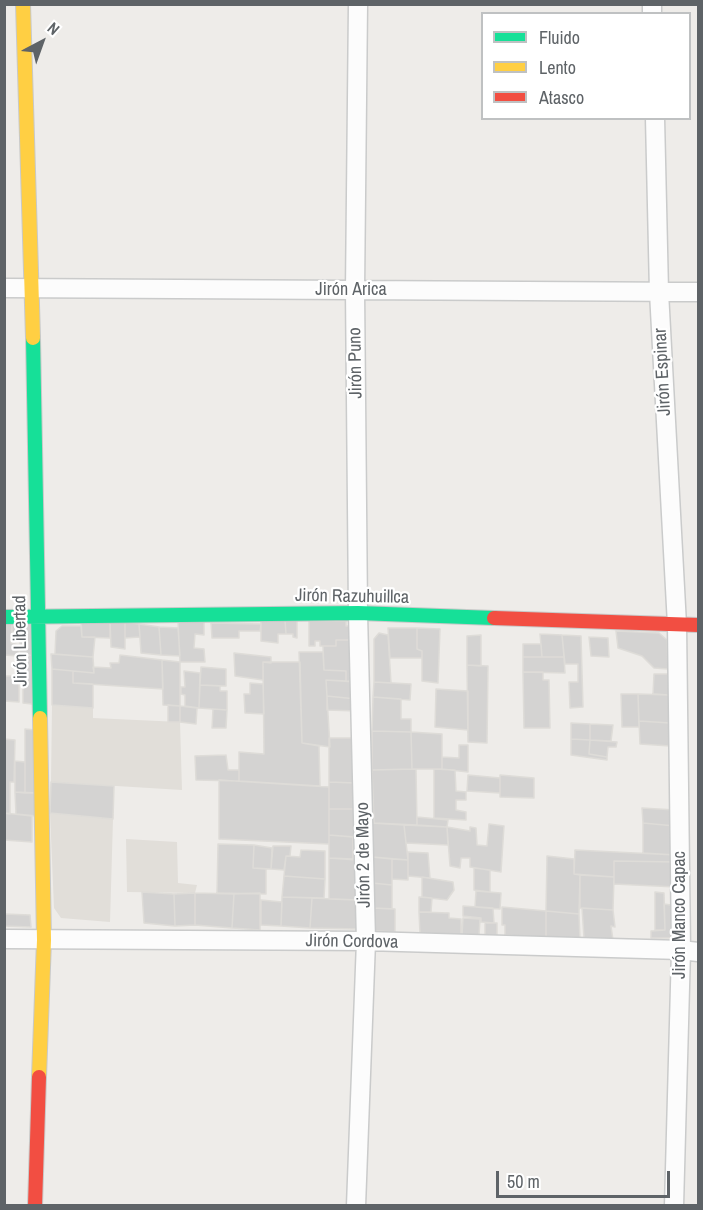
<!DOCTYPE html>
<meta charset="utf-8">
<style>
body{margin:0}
#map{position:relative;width:703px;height:1210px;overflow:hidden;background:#eeece9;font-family:"Archivo Narrow",sans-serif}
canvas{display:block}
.frame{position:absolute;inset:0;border:6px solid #5e6367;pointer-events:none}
.legend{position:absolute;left:481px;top:12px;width:210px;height:108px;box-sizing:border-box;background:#fff;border:2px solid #bfc1c2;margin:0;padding:8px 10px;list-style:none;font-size:18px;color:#5e6367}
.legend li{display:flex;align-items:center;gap:12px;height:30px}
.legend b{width:30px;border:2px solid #bfc1c2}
.north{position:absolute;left:12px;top:12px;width:60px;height:60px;-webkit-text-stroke:4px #fff;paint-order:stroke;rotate:41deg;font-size:16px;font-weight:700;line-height:24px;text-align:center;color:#5e6367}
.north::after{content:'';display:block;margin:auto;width:21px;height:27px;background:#5e6367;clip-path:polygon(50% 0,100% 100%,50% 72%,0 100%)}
.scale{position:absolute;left:496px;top:1171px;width:174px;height:27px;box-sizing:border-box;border:3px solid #5e6367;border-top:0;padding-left:8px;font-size:18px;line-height:21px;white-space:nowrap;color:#5e6367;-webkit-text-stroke:4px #fff;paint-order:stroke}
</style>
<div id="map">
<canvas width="703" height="1210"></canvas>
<div class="frame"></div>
<ul class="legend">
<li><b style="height:8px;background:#16e098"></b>Fluido</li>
<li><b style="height:8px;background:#ffcf43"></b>Lento</li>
<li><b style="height:8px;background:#f24e42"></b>Atasco</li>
</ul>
<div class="north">N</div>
<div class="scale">50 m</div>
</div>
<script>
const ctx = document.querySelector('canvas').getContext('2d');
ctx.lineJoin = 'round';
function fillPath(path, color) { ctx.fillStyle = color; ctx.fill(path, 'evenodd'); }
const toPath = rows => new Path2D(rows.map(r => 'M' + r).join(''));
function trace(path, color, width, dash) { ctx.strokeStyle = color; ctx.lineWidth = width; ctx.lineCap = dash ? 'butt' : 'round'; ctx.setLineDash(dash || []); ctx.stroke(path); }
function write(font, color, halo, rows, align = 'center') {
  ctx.font = font + ' "Archivo Narrow",sans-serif'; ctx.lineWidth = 4.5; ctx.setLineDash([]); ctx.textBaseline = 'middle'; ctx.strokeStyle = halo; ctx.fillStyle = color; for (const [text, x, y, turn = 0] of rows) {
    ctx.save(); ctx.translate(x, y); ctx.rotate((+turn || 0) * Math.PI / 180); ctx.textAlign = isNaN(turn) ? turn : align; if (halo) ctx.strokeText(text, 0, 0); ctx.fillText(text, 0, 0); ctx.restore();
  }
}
fillPath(toPath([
 [52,705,93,708,93,718,180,722,182,790,51,782],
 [50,813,113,819,110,922,61,918,54,908],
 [126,839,177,842,178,883,197,885,195,893,127,892]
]), '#e1ded9');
const building = toPath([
 [81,620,110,621,110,638,82,637,81,620],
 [261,620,285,620,286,634,278,634,278,643,261,641,261,620],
 [285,620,297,620,297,638,293,637,293,634,286,634,285,620],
 [4,621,12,621,11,643,20,645,19,656,4,655,4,621],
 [12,621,34,622,33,655,19,656,20,632,12,632,12,621],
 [110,621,125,622,125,649,111,647,110,621],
 [178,621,204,622,204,635,195,634,194,648,204,649,205,662,180,662,178,621],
 [309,621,346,621,346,626,355,626,355,640,336,640,336,646,320,646,320,641,315,641,315,646,309,646,309,621],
 [125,622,139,624,140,637,125,638,125,622],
 [211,623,261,624,260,631,239,631,239,638,212,638,211,623],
 [139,624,159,627,161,655,141,653,139,624],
 [62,626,81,626,82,637,95,637,93,657,55,654,56,631,62,626],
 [159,627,178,628,180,656,161,655,159,627],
 [388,628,417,628,417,649,422,651,422,658,390,658,388,628],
 [417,628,440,629,438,683,422,681,422,651,417,649,417,628],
 [616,631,659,633,667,640,668,669,654,668,642,656,618,648,616,631],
 [379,633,388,635,391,683,374,682,374,639,379,633],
 [540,634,562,635,564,657,542,657,540,634],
 [481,635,481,666,467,665,467,636,481,635],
 [562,635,581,636,583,707,570,708,569,682,578,682,578,664,565,664,562,635],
 [589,637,608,638,609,657,591,656,589,637],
 [336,640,355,640,356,682,346,681,346,671,324,670,323,646,336,646,336,640],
 [523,644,541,644,542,657,523,657,523,644],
 [299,652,323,652,324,670,346,671,346,681,326,680,330,747,302,743,299,652],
 [234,653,271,657,271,663,263,662,263,680,235,676,234,653],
 [51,654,93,657,94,673,52,669,51,654],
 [33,655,32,704,23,703,23,656,33,655],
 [120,655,162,660,163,689,73,683,73,671,94,673,93,667,111,668,110,663,119,663,120,655],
 [523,657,564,657,565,673,523,672,523,657],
 [162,660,180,662,180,706,163,705,162,660],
 [263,662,300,662,302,743,319,746,320,786,239,781,239,752,264,754,263,662],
 [467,665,488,666,487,743,468,742,467,665],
 [201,667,226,669,226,686,200,685,201,667],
 [52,669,73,671,73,683,93,684,93,708,52,705,52,669],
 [184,671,200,673,199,708,185,706,185,695,181,694,181,687,185,687,184,671],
 [523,672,543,672,543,680,549,680,550,728,524,728,523,672],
 [654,674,668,674,669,695,653,694,654,674],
 [4,676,19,676,19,702,4,701,4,676],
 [326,680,356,682,356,699,327,696,326,680],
 [374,682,411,684,410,700,373,697,374,682],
 [250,683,263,684,264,714,245,713,244,694,250,694,250,683],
 [200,685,220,686,220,691,227,691,227,710,199,708,200,685],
 [436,689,468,691,468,730,435,727,436,689],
 [621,694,638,694,639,727,622,727,621,694],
 [638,694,669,695,670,723,639,721,638,694],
 [327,696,356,699,357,711,327,710,327,696],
 [373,697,401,699,401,719,411,719,411,732,372,731,373,697],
 [168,705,180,706,180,722,168,722,168,705],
 [180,706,197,708,196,724,180,722,180,706],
 [213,709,227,710,226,728,212,728,213,709],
 [639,721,670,723,670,746,640,744,639,721],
 [571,723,590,724,590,740,571,739,571,723],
 [590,724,613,725,611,741,590,740,590,724],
 [25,729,36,730,37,793,25,793,25,729],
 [372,731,411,732,412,769,372,770,372,731],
 [411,732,442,734,442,769,412,769,411,732],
 [329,738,355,738,355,783,329,782,329,738],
 [4,739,15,740,14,782,10,782,10,814,4,813,4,739],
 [571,739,590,740,589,754,607,757,607,760,571,755,571,739],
 [590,740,617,742,616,747,608,747,607,757,589,754,590,740],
 [459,745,468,745,468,772,442,769,442,757,459,758,459,745],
 [226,755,228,770,239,770,239,781,196,780,195,756,226,755],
 [15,761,25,762,25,793,15,792,15,761],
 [416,769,417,825,374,823,372,770,416,769],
 [434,769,455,770,456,791,466,792,466,800,456,800,456,810,466,812,466,820,434,818,434,769],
 [468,775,500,778,500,793,467,791,468,775],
 [500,775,534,778,534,798,500,797,500,775],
 [219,780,329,787,329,844,219,839,219,780],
 [51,782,114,786,113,819,50,813,51,782],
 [329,782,355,783,356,809,329,809,329,782],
 [15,792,37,793,37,816,16,814,15,792],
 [642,808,675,810,675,826,643,823,642,808],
 [329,809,356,809,355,837,329,835,329,809],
 [4,813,32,816,32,842,4,840,4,813],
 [417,817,448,820,447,827,417,825,417,817],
 [371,823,404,825,408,860,372,857,371,823],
 [643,823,675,826,676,855,643,853,643,823],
 [489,824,504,826,501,872,470,867,470,858,461,858,460,868,450,866,447,827,470,831,470,827,476,828,477,845,487,846,489,824],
 [404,825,447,827,448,845,406,843,404,825],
 [329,835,353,837,353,859,329,858,329,835],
 [218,844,254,845,253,868,266,869,266,894,217,893,218,844],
 [254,845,272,848,271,869,253,868,254,845],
 [273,846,291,846,290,856,286,856,284,870,271,869,273,846],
 [301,850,325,851,325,879,284,876,286,856,300,857,301,850],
 [575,850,676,855,676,862,614,861,614,877,574,874,575,850],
 [408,852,428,853,430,878,408,876,408,852],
 [547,856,574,859,574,874,580,875,579,914,546,911,547,856],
 [372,857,392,859,392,885,372,883,372,857],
 [329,858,357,860,358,900,329,899,329,858],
 [392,859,408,860,408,880,392,879,392,859],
 [614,861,676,862,676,887,614,884,614,861],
 [474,868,490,870,490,892,474,890,474,868],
 [580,875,614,877,613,910,580,908,580,875],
 [284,876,325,879,324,898,282,897,284,876],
 [422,877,453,882,454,890,447,900,422,897,422,877],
 [372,883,392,885,392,909,373,908,372,883],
 [476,891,501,893,500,909,475,907,476,891],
 [142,892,174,894,175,926,144,923,142,892],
 [655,892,664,893,665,930,655,930,655,892],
 [195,893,195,925,175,926,174,894,195,893],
 [195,893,234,894,232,928,195,925,195,893],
 [260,893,260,930,232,928,234,894,260,893],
 [282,897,312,898,310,928,281,926,282,897],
 [419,897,432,898,431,912,419,912,419,897],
 [312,898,358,900,358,929,310,928,312,898],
 [261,900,282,902,281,926,261,925,261,900],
 [664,904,671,905,671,938,651,938,651,931,665,930,664,904],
 [463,906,493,908,494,923,481,922,481,918,463,916,463,906],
 [502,907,546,911,546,938,505,935,505,925,502,925,502,907],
 [373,908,395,909,395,932,372,931,373,908],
 [582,908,613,910,615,927,611,926,613,940,584,938,582,908],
 [546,911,579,914,580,940,546,938,546,911],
 [419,912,449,913,449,918,461,919,461,935,420,934,419,912],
 [4,914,30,915,31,927,4,926,4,914],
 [463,918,480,919,479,936,462,935,463,918],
 [485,923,497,923,497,936,485,935,485,923]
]);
fillPath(building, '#d4d3d2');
trace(building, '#dedcd8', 1.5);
const street = toPath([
 [652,4,652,14],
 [655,118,659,292,677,625,681,950,674,1206],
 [4,288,698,292],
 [4,939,366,941,681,950,698,952],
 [356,1206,366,941,358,613,355,290,358,4]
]);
const fast = toPath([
 [33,338,40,718],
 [4,617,358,613,494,618]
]);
const slow = toPath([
 [23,4,33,338],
 [39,1077,44,940,40,718]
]);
const jam = toPath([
 [494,618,698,625],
 [35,1206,39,1077]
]);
trace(street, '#cacbcb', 21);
trace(fast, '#c8c9c8', 16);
trace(slow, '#c8c9c8', 16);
trace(jam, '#c8c9c8', 16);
trace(street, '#fcfcfc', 18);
trace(fast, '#16e098', 14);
trace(slow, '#ffcf43', 14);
trace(jam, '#f24e42', 14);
write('18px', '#5e6367', '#fff', [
 ["Jirón Arica",351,290],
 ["Jirón Puno",356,363,-91],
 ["Jirón Espinar",663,372,-93],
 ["Jirón Razuhuillca",352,597,1],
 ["Jirón Libertad",21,641,-91],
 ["Jirón 2 de Mayo",364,855,-91],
 ["Jirón Manco Capac",680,915,-90],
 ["Jirón Cordova",352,942,1]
]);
</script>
